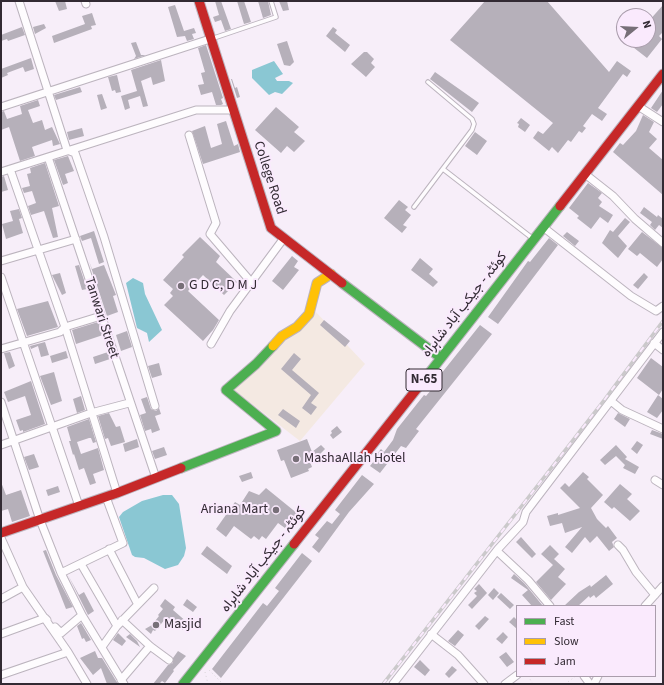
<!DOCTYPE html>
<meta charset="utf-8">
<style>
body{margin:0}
#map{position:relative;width:664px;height:685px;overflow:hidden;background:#f7eef9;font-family:"Source Sans 3",sans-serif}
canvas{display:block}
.frame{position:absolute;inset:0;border:2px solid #322a33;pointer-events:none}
.legend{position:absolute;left:516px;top:605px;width:140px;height:72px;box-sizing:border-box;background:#faeafd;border:1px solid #aa9dac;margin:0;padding:5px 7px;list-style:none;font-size:12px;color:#322a33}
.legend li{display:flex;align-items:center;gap:8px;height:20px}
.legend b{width:20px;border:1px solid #aa9dac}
.north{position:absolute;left:616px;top:8px;width:40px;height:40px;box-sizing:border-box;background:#faeafd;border:1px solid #aa9dac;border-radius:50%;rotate:72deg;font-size:11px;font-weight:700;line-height:16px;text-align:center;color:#322a33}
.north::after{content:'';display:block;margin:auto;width:14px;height:18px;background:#776f78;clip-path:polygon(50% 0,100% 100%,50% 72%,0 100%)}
</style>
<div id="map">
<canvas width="664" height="685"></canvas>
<div class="frame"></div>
<ul class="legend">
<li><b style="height:5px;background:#4caf50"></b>Fast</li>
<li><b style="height:5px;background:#ffc107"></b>Slow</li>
<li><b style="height:5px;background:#c62828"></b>Jam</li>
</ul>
<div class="north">N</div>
</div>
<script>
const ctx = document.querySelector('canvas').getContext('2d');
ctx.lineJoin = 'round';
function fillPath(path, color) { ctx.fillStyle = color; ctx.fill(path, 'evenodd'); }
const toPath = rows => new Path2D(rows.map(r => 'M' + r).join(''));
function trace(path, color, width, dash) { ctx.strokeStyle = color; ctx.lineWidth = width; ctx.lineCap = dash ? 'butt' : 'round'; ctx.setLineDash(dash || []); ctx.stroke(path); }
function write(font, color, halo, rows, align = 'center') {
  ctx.font = font + ' "Source Sans 3",Vazirmatn,sans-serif'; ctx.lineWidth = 4; ctx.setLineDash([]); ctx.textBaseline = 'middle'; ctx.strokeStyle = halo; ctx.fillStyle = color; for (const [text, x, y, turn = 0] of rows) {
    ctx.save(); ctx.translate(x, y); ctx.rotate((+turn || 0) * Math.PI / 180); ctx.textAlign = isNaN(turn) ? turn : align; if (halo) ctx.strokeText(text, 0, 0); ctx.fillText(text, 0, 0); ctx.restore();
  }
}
fillPath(toPath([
 [315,311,365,364,300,441,230,387]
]), '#f4e9e2');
fillPath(toPath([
 [274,61,283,74,275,78,277,81,289,81,293,83,282,94,275,92,269,95,252,78,252,70],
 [133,278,143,283,145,294,162,330,149,342,147,333,137,328,126,283],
 [163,495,172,495,179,504,186,548,184,556,178,565,165,569,144,558,135,557,132,555,119,517,123,512,142,501]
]), '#8ac7d3');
fillPath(toPath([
 [55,1,65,1,67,9,59,11],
 [215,1,221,1,231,29,225,31,221,20,215,22,213,17,219,15],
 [237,1,244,1,251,22,244,24],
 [258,1,268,1,271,15,263,18],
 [279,1,287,1,289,10,283,11],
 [485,1,547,1,609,72,617,61,631,71,627,77,623,74,598,108,607,114,602,121,592,114,583,126,586,128,582,133,579,131,571,142,568,140,558,153,552,147,549,151,533,138,538,131,543,134,553,123,450,40],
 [175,5,184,31,194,28,196,33,192,34,194,39,187,41,185,36,177,37,168,7],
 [663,5,663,32,659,36,662,39,647,58,629,44,632,40,648,40,648,22],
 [92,13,96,25,91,26,92,29,54,43,52,36,85,24,82,16],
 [44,24,46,28,35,34,33,27],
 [22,27,25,35,8,41,7,39,1,41,1,35],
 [333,27,337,30,335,33,350,45,345,52,326,36],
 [287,41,294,62,290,66,284,65,277,44],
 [136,42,141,55,146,55,134,59,136,56,131,43],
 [206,45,223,98,221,99,223,104,221,105,216,105,212,92,201,95,198,85,204,84,201,73,205,72,198,48],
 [364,52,367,52,374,59,371,63,375,67,366,77,351,64],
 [31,58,34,69,25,72,23,67,7,73,8,75,1,78,1,69],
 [161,60,165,81,153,85,151,77,141,81,148,106,143,107,140,96,128,100,130,108,125,110,121,96,137,91,131,70],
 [435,72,479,103,472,112,430,79],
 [117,75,121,92,116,93,115,90,112,91,108,77],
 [231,79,232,79,235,88,237,87,240,97,237,98],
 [80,87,82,92,56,100,54,95],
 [663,90,663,104,657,112,651,108],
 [102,94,107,108,101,110,97,95],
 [38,100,40,106,28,110,33,123,42,120,45,130,52,127,60,144,53,146,52,140,32,147,35,156,20,161,9,127,1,130,1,112,4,111,7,119,22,114,20,106],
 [276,107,299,127,294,132,305,141,294,152,287,146,281,153,255,130],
 [643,115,654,122,649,132,657,139,649,148,663,160,663,195,613,152,620,143,623,145,636,131],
 [521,118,530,125,525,132,518,127,519,124,517,123],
 [226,121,234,146,238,144,240,152,203,164,192,131,205,126,211,148,222,144,217,124],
 [82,128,84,136,69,140,67,132],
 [475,132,487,141,477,155,465,146],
 [68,156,74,171,65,174,68,183,63,185,54,160],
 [45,163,59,206,52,208,58,237,53,238,44,211,31,215,28,206,36,203,32,191,24,193,22,188,30,186,27,174,31,173,30,168],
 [4,176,8,190,1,192,1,177],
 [588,183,602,193,598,198,602,202,599,206,613,215,608,223,600,217,591,229,577,218,579,216,569,208],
 [399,200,408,207,405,210,411,215,403,225,407,227,402,233,384,218],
 [644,207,657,217,658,215,663,219,663,228,659,225,655,230,650,225,652,222,640,213],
 [19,209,22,218,19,219,23,233,6,239,2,224,13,221,10,211],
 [625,218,630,222,618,236,627,246,618,258,602,243,610,230,613,232],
 [94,231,104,262,99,264,91,238,82,241,80,236],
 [567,232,579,241,575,246,563,236],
 [642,232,663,248,663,259,657,267,640,253,637,256,628,249],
 [200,237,220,256,216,262,237,282,224,295,203,275,188,291,219,320,213,330,203,341,164,305,173,296,170,293,173,289,163,280,184,257,182,255],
 [549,238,558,245,498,324,488,317,528,261,530,262],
 [292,256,298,261,294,267,299,270,283,290,272,281],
 [420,258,433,269,429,274,438,282,433,287,411,270],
 [89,261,92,269,104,265,116,295,113,296,118,312,107,316],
 [79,265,87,289,82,290,75,266],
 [60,273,66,293,62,295,52,275],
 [644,273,648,277,638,289,633,285],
 [48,301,58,327,27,336,17,309],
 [324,320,350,341,345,347,320,325],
 [98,322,103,335,76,344,72,330],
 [480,325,492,334,416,429,419,431,406,448,401,446,380,473,370,466,378,456,376,455,381,449,384,452,393,440,397,429,424,395,426,396,432,389,438,380,437,379],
 [127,331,132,347,121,351,116,335],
 [45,342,49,355,41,357,38,346,31,349,30,346],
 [66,351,68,358,52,363,50,356],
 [10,352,15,366,9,369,4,353],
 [108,352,110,359,95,364,93,357],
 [294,353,301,359,292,370,319,393,311,403,317,407,311,415,302,408,311,395,281,369],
 [651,358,663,367,663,389,659,395,637,378],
 [159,363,162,375,152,378,148,366],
 [54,372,62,401,51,405,40,376],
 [31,381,45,424,23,432,23,430,20,431,16,420,31,415,25,396,8,402,4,392],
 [658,395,663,399,663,410,657,418,647,412],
 [81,396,85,410,77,413,73,399],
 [147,397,151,409,156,411,159,408,161,414,155,416,160,430,152,433,151,429,145,431,140,415,146,413,141,399],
 [283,409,300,421,296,428,278,415],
 [109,413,116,427,120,426,125,442,111,446,108,438,105,439,98,416],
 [618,413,630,419,625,427,614,419],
 [89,419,96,442,93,443,91,438,89,438,77,442,81,454,98,448,104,470,93,474,96,483,90,485,84,468,79,470,74,454,73,455,69,441,71,441,67,427],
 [337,426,342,432,333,439,330,435,332,433,331,431],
 [652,430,663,434,663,439,650,434],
 [137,439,139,447,125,452,123,444],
 [307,439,312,452,321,445,325,449,318,456,309,459,312,467,308,469,309,471,291,478,284,460,281,461,277,450],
 [637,441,643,445,637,454,631,449],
 [616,445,627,457,625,459,639,467,635,474,623,468,625,465,616,456,605,465,600,460],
 [164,447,167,455,155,459,152,451],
 [34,454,39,467,29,470,24,457],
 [251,472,253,478,242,482,239,476],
 [583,472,589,477,587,479,603,495,591,508,597,519,606,528,608,526,617,538,612,542,614,547,609,551,597,536,590,543,585,537,572,553,565,547,582,527,565,533,562,523,550,526,547,516,558,513,558,515,580,508,560,488,565,483,569,487],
 [362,475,374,484,349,512,319,553,312,547,319,538,315,535,327,521,332,524,340,514,335,510],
 [1,482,6,495,21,490,30,516,12,522,8,509,1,511],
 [620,484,632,494,627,499,640,511,630,521,614,507,612,509,604,502],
 [58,486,60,492,48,496,46,490],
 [266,488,298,514,285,528,278,523,266,539,262,536,259,540,254,536,251,539,234,526,226,537,216,529,235,502,240,505,249,491,259,495],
 [521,537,536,554,532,558,516,542],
 [550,545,559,554,554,559,565,569,558,577,566,584,551,600,536,582,553,565,541,554],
 [207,546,232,566,227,574,201,554],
 [46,550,56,575,73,607,66,609,43,551],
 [302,553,312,561,221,678,212,669,263,603,267,606,279,591,275,588],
 [514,574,524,583,543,606,532,606,522,595,528,590,511,578],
 [68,575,79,595,84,592,94,611,88,615],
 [606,575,613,584,596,598,594,595,590,598,589,596,578,606,564,606,579,592,590,585,591,587],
 [479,584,487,593,472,609,468,605,477,596,474,593,477,591,474,589],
 [494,588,499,593,493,600,488,595],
 [501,593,514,605,510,609,497,597],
 [165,599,175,607,173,610,188,623,183,630,167,617,155,631,153,630,151,634,145,629,152,625,159,616,158,615,163,609,160,606],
 [187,599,197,607,193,612,183,605],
 [485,616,489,619,479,630,475,626],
 [514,617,517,620,517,629,509,622],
 [81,623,91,640,86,642,84,638,82,639,77,626],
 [458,630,464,635,455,646,448,641],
 [503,632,508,637,502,644,496,639],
 [118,633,126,641,122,646,113,640],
 [130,634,137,641,140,647,126,637],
 [95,651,98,658,102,658,118,684,107,684,101,668,93,675,80,658],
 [178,651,186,656,173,670,174,671,165,683,162,681,159,684,153,684,168,665,173,663,173,658],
 [506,652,514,662,507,667,499,657],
 [420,660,430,670,425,676,414,667],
 [452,666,457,670,449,678,445,674]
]), '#b6b0ba');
const lane = toPath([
 [211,39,276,17,271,1],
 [443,169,532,238],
 [414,207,472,130,474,124,472,119,428,82]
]);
const street = toPath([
 [19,1,67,150,75,153,104,237,155,406],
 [85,1,86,4],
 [638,106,663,122],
 [1,107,210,39],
 [189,135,216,223,210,234,251,282],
 [48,157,156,478],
 [10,169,65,327,117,493],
 [1,172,196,110,233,110],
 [585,174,613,196,635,219,663,243],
 [543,227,631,296,656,311,663,306],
 [1,261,76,239],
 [1,277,79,506],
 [654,343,663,350],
 [211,344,230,311,284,238],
 [1,349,60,332,65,327,101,316],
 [611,401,622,410,663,429],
 [1,402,40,520,61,573,82,615,124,684],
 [1,445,91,413,129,403],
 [655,480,663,485],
 [1,538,23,587,68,652,87,684],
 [618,545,623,550,636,572,655,595],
 [109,549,137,603],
 [497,551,528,580,550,606],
 [81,564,117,626],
 [61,573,123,543,106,497],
 [1,599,23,587],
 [645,606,663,586],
 [122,620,150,646,169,660],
 [55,627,61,633,82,615],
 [1,634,45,618,47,620],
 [431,634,458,655,484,684],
 [102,647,117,626,154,588],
 [1,675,68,652],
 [584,676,590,684],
 [121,680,150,646],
 [393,684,498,549,523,522,526,512,663,332],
 [505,684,517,675],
 [594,684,598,676]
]);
const fast = toPath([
 [342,283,441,358],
 [427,376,560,206],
 [181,468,276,431,226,390,256,364,273,346],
 [183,684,294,544]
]);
const slow = toPath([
 [273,346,282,336,297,327,309,314,317,283,331,274]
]);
const jam = toPath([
 [199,1,271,228,342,283],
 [560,206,663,74],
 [1,533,117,493,181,468],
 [294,544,427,376]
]);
trace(lane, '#bcb4be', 5.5);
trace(street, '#bcb4be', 9);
trace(fast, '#bcb4be', 11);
trace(slow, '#bcb4be', 11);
trace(jam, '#bcb4be', 11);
trace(toPath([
 [209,670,223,684],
 [205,672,208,684],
 [528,676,533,684],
 [565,684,576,676]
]), '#d7d4d7', 1, [1, 3]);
trace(lane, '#fefcfe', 3.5);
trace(street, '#fefcfe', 7);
trace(fast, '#4caf50', 9);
trace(slow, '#ffc107', 9);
trace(jam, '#c62828', 9);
const rail = toPath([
 [383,684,605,399,663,321]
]);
trace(rail, '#cbc9cb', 3.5);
trace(rail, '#faeafd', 2, [6]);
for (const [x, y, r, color] of [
 [181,286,4,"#776f78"],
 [296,459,4,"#776f78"],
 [276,510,4,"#776f78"],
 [156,625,4,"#776f78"]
]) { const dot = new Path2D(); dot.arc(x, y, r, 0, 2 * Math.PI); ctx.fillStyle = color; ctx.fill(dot); trace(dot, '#faeafd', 1.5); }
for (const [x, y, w] of [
 [424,380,36]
]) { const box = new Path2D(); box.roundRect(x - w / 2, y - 11, w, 22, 3); ctx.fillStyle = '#faeafd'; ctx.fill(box); trace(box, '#322a33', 1); }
write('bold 13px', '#322a33', null, [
 ["N-65",424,380]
]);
write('14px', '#322a33', '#faeafd', [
 ["College Road",269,178,72],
 ["کوئٹہ - جیکب آباد شاہراہ",465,305,-52],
 ["Tanwari Street",101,318,72],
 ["کوئٹہ - جیکب آباد شاہراہ",264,560,-52]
]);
write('14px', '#322a33', '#faeafd', [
 ["G D C, D M J",189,286],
 ["MashaAllah Hotel",304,459],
 ["Ariana Mart",268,510,"right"],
 ["Masjid",164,625]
], 'left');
</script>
